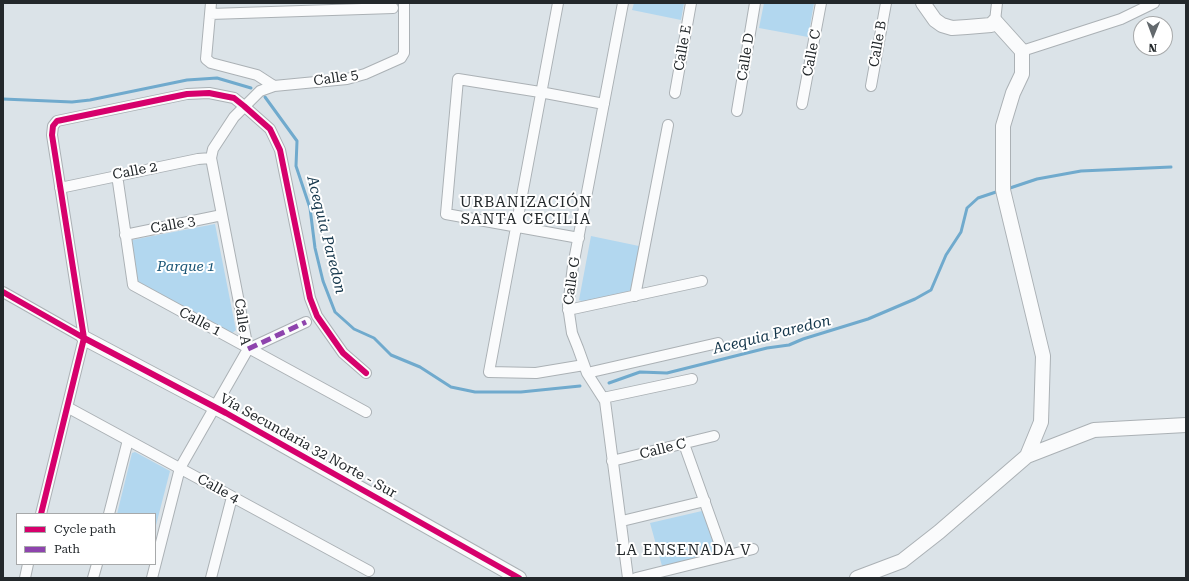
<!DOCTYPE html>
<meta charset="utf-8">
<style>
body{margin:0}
#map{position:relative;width:1189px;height:581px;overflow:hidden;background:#dbe3e8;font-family:"Roboto Serif",serif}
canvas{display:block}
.frame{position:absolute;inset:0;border:4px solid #23282b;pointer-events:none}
.legend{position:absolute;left:16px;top:513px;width:140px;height:52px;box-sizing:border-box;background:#fff;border:1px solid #a7a9aa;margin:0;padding:5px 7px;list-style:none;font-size:12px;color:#23282b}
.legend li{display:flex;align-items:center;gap:8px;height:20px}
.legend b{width:20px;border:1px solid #a7a9aa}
.north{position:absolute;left:1133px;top:16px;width:40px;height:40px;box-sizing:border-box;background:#fff;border:1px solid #a7a9aa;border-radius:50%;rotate:181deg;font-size:11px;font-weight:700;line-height:16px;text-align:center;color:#23282b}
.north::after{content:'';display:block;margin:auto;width:14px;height:18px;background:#63696d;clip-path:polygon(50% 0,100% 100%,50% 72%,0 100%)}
</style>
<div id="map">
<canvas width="1189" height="581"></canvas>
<div class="frame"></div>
<ul class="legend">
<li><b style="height:5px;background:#d6006c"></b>Cycle path</li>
<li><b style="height:5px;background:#8e44ad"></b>Path</li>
</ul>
<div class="north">N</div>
</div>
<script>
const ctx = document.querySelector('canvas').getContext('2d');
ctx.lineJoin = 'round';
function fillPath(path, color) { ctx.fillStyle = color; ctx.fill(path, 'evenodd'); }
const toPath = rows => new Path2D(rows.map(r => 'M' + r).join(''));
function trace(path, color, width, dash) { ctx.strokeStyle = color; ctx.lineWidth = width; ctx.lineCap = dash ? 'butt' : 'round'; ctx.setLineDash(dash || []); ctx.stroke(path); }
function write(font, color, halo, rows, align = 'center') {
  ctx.font = font + ' "Roboto Serif",serif'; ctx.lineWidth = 4; ctx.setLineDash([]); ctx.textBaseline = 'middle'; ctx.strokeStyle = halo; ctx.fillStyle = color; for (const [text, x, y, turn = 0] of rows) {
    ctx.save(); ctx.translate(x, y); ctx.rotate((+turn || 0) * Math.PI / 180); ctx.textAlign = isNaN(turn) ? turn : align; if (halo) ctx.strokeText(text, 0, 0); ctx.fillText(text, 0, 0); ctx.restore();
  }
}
fillPath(toPath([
 [634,3,684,3,681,20,632,10],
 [764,3,814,3,808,37,759,28],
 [215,224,236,330,231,334,138,283,132,240],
 [591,236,639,246,633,291,584,302,579,300],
 [135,452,170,471,155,529,155,514,117,514,132,453],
 [702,511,716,548,714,554,662,566,650,523]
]), '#b2d7ef');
trace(toPath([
 [265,97,297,141,296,166,310,208,315,248,323,281,335,312,354,329,374,338,391,355,420,367,451,387,475,392,521,392,580,386],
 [3,99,72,102,90,100,187,80,217,78,251,88],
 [1010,188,1037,179,1081,171,1171,167],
 [609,383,640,372,667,373,767,348,789,345,803,339,868,319,915,299,931,290,946,255,961,232,967,208,978,198,996,192]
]), '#70aacd', 3);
const street = toPath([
 [211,3,206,59,211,63,257,75,274,86],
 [558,3,489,372,536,373,584,365],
 [623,3,573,266,568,306,572,333,578,348,587,373,605,401,628,578],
 [210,14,393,8],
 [995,21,997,3],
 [1022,51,1121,19,1154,3],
 [871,86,886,3],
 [675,93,691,3],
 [802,104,821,3],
 [737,111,755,3],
 [117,175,133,285,366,412],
 [60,188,198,159,211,158],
 [125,235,222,215],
 [579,238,446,214,458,79,540,92,604,104],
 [3,292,84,338],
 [635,296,668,125],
 [568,310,702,281],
 [248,349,306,322],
 [587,373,718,343],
 [603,398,692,379],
 [67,407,369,571],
 [684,444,724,556],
 [612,461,714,436],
 [41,514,84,338,52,135,53,126,57,121,187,94,209,93,234,98,244,106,270,129,280,150,310,298,317,316,343,353,366,373],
 [109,514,128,440],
 [622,521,705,501],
 [25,578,28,564],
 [93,578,97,564],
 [152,578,180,468,248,349,211,158,213,149,234,117,260,91,274,86,347,79,365,74,401,58,404,53,404,3],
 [211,578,232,497],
 [636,578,753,549]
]);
const secondary = toPath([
 [923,3,935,20,942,25,952,28,967,27,991,25,995,21,1022,51,1022,74,1013,93,1003,126,1003,190,1043,356,1041,422,1027,456],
 [84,338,226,413,519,578],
 [857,578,902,561,939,532,1027,456,1094,430,1186,425]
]);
trace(street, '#abb1b5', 12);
trace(secondary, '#abb1b5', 16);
trace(street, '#fafbfc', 10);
trace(secondary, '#fafbfc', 14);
trace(toPath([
 [248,349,306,322]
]), '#8e44ad', 5, [10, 5]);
trace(toPath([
 [3,292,84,338,226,413,519,578],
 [41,514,84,338,52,135,53,126,57,121,187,94,209,93,234,98,244,106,270,129,280,150,310,298,317,316,343,353,366,373]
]), '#d6006c', 6);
write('14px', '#23282b', '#fff', [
 ["Calle B",878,44,-80],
 ["Calle E",683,48,-80],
 ["Calle C",812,53,-79],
 ["Calle D",746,57,-81],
 ["Calle 5",336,78,-9],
 ["Calle 2",135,171,-11],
 ["Calle 3",173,225,-11],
 ["Calle G",572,281,-82],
 ["Calle 1",200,322,28],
 ["Calle A",242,322,82],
 ["Vía Secundaria 32 Norte - Sur",308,446,29],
 ["Calle C",663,449,-14],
 ["Calle 4",218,489,29]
]);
write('italic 14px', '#175374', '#fff', [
 ["Parque 1",186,267]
]);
ctx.letterSpacing = '1px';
write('15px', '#23282b', '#fff', [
 ["URBANIZACIÓN",526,203],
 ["SANTA CECILIA",526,220],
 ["LA ENSENADA V",684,551]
]);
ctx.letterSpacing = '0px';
write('italic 15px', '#14364b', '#fff', [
 ["Acequia Paredon",326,235,76],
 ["Acequia Paredon",772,335,-14]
]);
</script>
